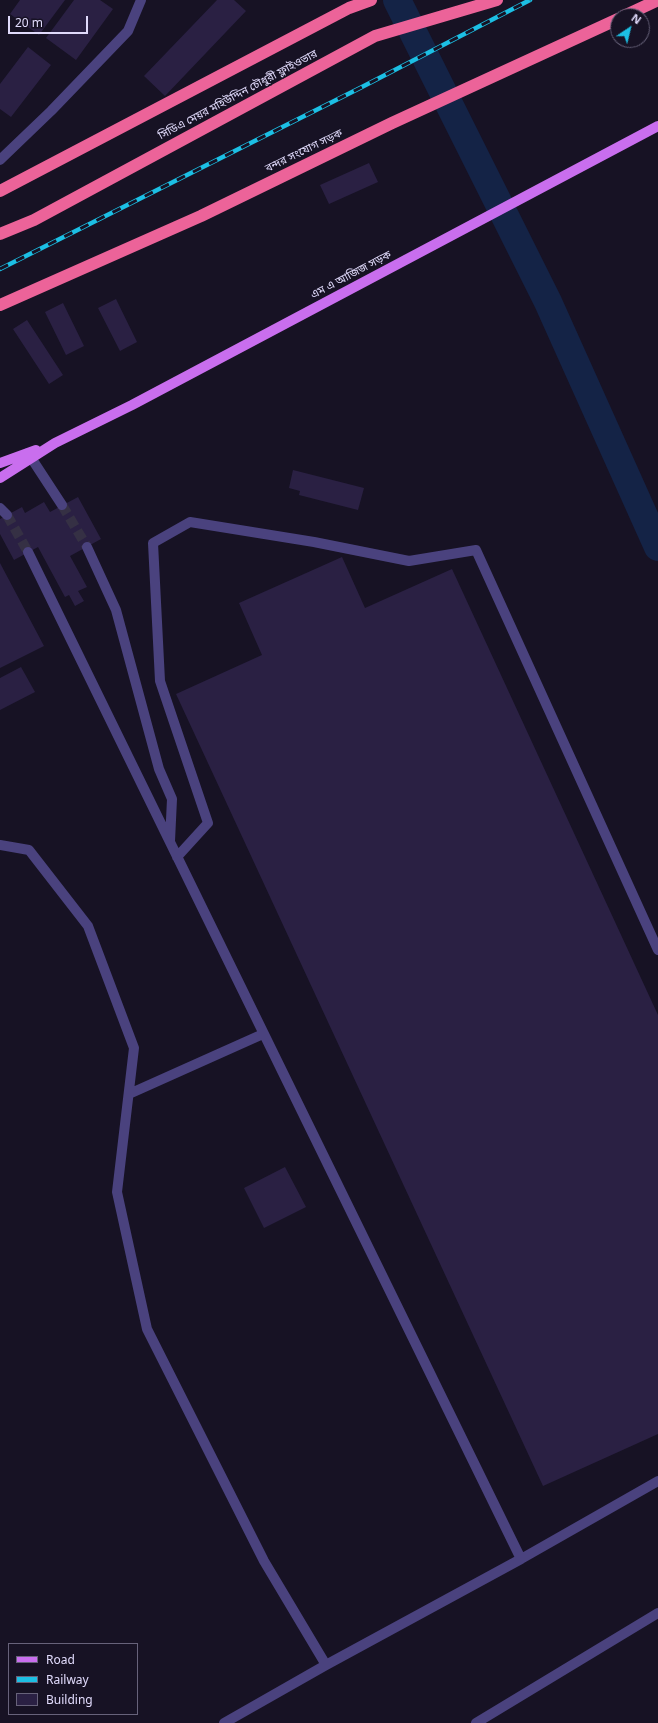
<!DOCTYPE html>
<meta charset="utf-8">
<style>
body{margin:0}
#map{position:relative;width:658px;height:1723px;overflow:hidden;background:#171224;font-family:"Noto Sans",sans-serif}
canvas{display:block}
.legend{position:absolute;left:8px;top:1643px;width:130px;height:72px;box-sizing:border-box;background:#171224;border:1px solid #67627a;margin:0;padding:5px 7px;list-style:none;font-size:12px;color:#e0dafb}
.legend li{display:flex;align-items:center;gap:8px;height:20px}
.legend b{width:20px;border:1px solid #67627a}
.north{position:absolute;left:610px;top:8px;width:40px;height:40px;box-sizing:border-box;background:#171224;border:1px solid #67627a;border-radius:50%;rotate:35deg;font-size:11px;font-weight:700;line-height:16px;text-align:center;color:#e0dafb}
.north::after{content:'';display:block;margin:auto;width:14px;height:18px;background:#1cbfe4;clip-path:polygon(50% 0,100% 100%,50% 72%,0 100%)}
.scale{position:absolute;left:8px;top:16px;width:80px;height:18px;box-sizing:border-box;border:2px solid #e0dafb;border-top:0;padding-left:5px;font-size:12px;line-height:14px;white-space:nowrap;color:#e0dafb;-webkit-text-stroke:3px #171224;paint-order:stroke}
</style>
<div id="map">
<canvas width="658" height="1723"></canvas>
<ul class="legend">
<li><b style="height:5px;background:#c96eee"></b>Road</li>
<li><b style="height:5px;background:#1cbfe4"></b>Railway</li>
<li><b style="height:11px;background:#2a2043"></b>Building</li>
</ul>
<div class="north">N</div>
<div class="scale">20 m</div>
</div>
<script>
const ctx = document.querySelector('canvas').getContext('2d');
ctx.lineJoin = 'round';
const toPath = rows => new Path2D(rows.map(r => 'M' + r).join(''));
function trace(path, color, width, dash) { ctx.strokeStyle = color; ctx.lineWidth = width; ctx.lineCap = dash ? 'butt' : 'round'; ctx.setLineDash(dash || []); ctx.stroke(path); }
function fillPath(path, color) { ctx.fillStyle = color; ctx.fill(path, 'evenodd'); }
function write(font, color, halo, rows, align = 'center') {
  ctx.font = font + ' "Noto Sans","Noto Sans Bengali",sans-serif'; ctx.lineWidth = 3; ctx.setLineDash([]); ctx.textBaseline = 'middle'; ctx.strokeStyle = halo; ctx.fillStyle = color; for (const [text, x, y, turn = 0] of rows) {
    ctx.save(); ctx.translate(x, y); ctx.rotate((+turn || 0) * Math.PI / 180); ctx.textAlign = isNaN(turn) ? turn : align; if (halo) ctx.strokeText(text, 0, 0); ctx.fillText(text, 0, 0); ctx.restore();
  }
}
trace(toPath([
 [397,0,548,302,658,547]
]), '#142346', 28);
fillPath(toPath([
 [20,0,65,0,39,35,10,14],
 [74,0,100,0,113,9,76,60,46,38],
 [217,0,234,0,246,11,165,96,144,76],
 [28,47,51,65,11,117,0,109,0,84],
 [369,163,378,182,329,204,320,185],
 [116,299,137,342,120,351,98,308],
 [63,303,84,346,66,355,45,312],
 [27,320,63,375,49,384,13,329],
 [293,470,364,488,358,510,299,495,300,491,289,488],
 [78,497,101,539,70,556,87,587,78,591,84,601,75,606,69,595,65,597,38,547,14,560,0,534,0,519,22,507,25,513,44,502,50,512],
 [342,557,365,608,452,569,658,1015,658,1434,543,1486,176,694,262,655,239,603],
 [0,563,44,646,0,668],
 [21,667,35,692,0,710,0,678],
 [285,1167,306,1207,264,1228,244,1188]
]), '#2a2043');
trace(toPath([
 [62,505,87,547],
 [7,515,28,552]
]), '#353044', 10, [10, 5]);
trace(toPath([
 [0,160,51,111,128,31,141,0],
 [28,453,62,505],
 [0,508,7,515],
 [87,547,116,610,159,769,172,799,170,841],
 [28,552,521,1559,326,1665,224,1723],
 [0,845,29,850,88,926,134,1048,117,1192,147,1329,264,1561,326,1665],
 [177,857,208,823,160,681,153,543,190,522,314,542,409,561,476,550,658,950],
 [129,1094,263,1034],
 [521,1559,658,1481],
 [476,1723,658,1613]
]), '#4a427e', 10);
trace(toPath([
 [0,463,36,450],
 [0,478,55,443,132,405,658,126]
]), '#c96eee', 10);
trace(toPath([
 [624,16,658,0],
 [0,191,349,8,371,0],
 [0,234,34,220,375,36,497,0],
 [0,305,201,216,392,123,618,19]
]), '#ec6399', 12);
const rail = toPath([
 [0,269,360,88,530,0]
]);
trace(rail, '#1cbfe4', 4.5);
trace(rail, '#171224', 3, [9]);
write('11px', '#e0dafb', '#171224', [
 ["সিডিএ মেয়র মহিউদ্দিন চৌধুরী ফ্লাইওভার",238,95,-28],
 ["বন্দর সংযোগ সড়ক",304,151,-26],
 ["এম এ আজিজ সড়ক",351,275,-28]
]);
</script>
